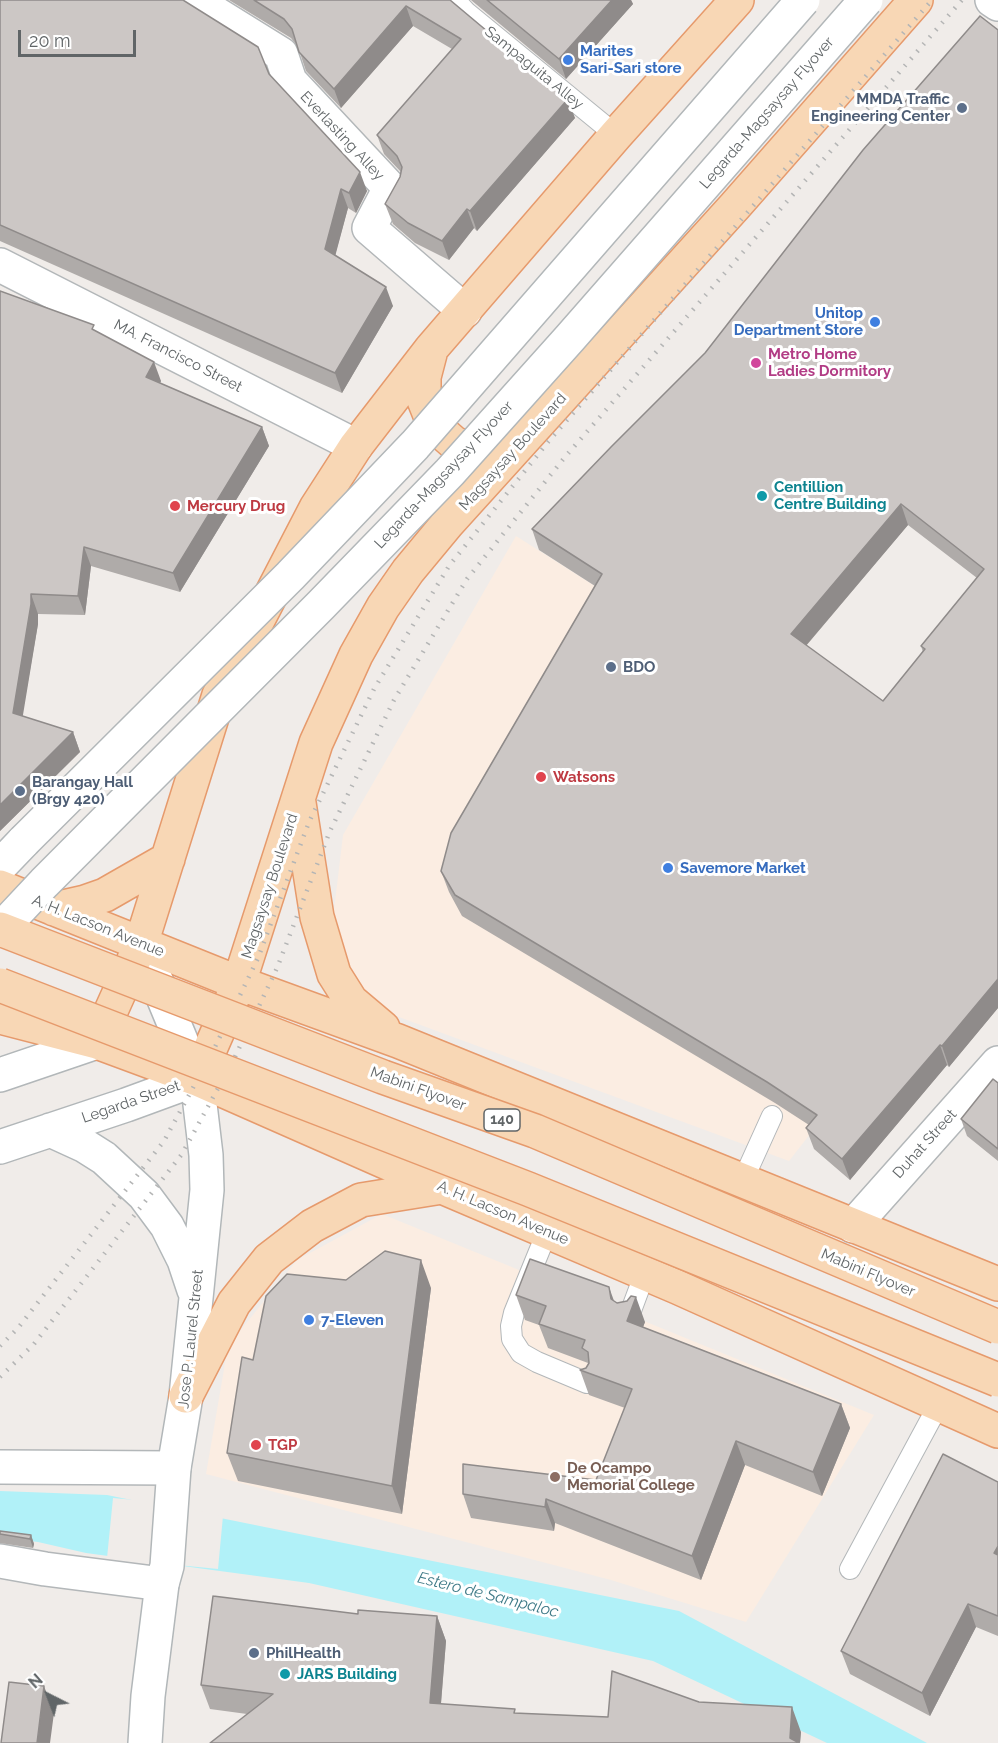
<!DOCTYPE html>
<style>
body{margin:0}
#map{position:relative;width:998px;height:1743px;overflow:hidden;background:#f0ece9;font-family:Raleway,sans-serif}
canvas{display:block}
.north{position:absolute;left:18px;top:1665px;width:60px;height:60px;-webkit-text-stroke:4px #fff;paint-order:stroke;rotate:318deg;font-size:16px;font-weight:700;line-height:24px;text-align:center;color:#606567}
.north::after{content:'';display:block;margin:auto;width:21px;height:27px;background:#606567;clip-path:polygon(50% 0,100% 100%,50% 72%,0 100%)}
.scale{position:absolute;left:18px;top:30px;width:118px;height:27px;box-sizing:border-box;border:3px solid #606567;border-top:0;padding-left:8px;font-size:18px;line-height:21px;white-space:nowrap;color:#606567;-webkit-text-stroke:4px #fff;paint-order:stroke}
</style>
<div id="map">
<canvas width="998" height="1743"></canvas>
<div class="north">N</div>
<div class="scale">20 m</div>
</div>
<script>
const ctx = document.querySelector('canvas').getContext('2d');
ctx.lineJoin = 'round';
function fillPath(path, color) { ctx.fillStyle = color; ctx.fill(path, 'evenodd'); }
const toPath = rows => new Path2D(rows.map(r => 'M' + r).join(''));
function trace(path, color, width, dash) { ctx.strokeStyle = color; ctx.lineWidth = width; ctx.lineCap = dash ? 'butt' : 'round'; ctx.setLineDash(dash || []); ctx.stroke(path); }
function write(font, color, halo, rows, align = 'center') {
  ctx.font = font + ' Raleway,sans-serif'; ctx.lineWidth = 6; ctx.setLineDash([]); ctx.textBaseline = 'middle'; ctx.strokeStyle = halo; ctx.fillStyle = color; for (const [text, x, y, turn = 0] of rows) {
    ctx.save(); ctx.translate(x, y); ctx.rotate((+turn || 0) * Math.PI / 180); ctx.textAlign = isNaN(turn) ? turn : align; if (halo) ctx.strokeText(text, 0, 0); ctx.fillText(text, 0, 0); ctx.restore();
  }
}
fillPath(toPath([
 [516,536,765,694,814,1129,789,1161,361,1003,332,927,343,835],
 [382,1214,874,1415,746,1622,611,1580,206,1474,228,1346,297,1260]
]), '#fbede2');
fillPath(toPath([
 [0,1491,107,1495,679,1611,927,1743,827,1743,653,1661,309,1583,86,1553,38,1542,0,1537]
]), '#b1f1f8');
fillPath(toPath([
 [113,1498,157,1502,223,1516,218,1569,107,1558]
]), '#f0ece9');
const lane = toPath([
 [455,0,466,12,616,135],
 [743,1180,772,1116],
 [547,1232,514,1313,511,1326,512,1339,521,1353,537,1362,587,1383],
 [629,1316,645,1273],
 [850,1569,939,1404]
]);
const street = toPath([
 [194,0,281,54,290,81,390,188,369,228,465,311],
 [992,0,998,4],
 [0,265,356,446],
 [853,1226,998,1063],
 [0,1467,174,1468],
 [0,1561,45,1569,162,1584]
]);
const secondary = toPath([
 [0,866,24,841],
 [141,944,197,1079,206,1155,207,1190,186,1396,174,1468,167,1566,162,1584,148,1696,145,1743],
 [0,1075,97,1042],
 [50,1130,85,1146,104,1158,144,1195,167,1226,184,1260,194,1290],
 [0,1147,126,1105,197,1079]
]);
const primary = toPath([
 [430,354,424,377,424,400,430,415,438,429,454,443,473,451,483,452,498,450],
 [299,803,317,917,334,974,351,1001,383,1028],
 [0,887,239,983,398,1041,998,1284],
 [54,909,85,902,105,895,168,859],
 [0,1017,97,1042,197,1079,442,1187,677,1287,998,1431],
 [97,1042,141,944,219,695,316,508,356,446,431,349,616,135,737,0],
 [197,1079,239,983,316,743,356,655,383,607,408,571,447,524,735,206,916,0],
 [186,1396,234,1303,269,1259,312,1226,361,1200,442,1187]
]);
trace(lane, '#b3b7b9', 22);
trace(street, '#b3b7b9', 36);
trace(secondary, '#b2b7b9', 36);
trace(primary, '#e69a6c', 36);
trace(lane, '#fff', 20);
trace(street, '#fff', 33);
trace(secondary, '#fff', 33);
trace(primary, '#f8d7b5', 33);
trace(toPath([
 [0,1346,18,1328,164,1141,213,1051,258,958,309,822,374,689,449,566,548,442,932,0],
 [0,1377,34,1344,182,1154,233,1061,277,968,330,831,394,700,467,579,565,457,962,0]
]), '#b4b5b5', 4.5, [1.5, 8]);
const secondaryBridge = toPath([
 [24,841,290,576,415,445,803,0],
 [0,930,44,883,321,605,450,472,570,338,866,0]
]);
const primaryBridge = toPath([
 [0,929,383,1077,535,1131,998,1327],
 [0,985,528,1189,998,1380]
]);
trace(secondaryBridge, '#b2b7b9', 36, []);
trace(primaryBridge, '#e69a6c', 36, []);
trace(secondaryBridge, '#fff', 33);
trace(primaryBridge, '#f8d7b5', 33);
fillPath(toPath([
 [0,0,269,74,367,191,356,213,348,208,335,255,393,306,342,393,0,241],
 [229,0,450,0,575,118,477,231,474,228,449,260,415,243,393,224,385,204,400,177,401,172,384,154,377,135,452,49,413,26,341,108,306,71,298,47,291,38],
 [471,0,631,0,633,4,566,79],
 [980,16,998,1008,949,1067,947,1065,850,1180,814,1149,806,1128,809,1125,775,1103,462,916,449,892,441,871,595,586,539,550,532,529,705,353],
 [908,525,977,578,921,646,923,652,883,701,806,646],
 [0,291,97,332,161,381,160,383,262,427,269,446,180,592,91,566,85,615,38,614,38,624,22,716,73,732,80,752,0,831],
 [998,1083,998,1161,967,1136,961,1119],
 [346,1280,431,1288,402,1514,238,1481,227,1453,253,1360],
 [516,1295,614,1301,645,1322,643,1327,841,1404,850,1428,822,1496,745,1465,701,1580,555,1523,554,1531,471,1518,463,1494,596,1480,625,1408,589,1395,580,1370,586,1368,589,1364,588,1363,548,1348,539,1325,525,1320],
 [998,1482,998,1636,976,1627,930,1716,850,1674,841,1651],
 [0,1531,31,1535,34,1544,33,1548,0,1543],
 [358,1614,437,1616,446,1641,441,1704,516,1713,608,1717,699,1702,801,1732,800,1743,247,1714,210,1709,201,1685]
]), '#afaba9');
fillPath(toPath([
 [612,0,631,0,633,4,566,79,559,59],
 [406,6,413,26,341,108,334,89],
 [568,99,575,118,477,231,470,211],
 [360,172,367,191,356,213,349,193],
 [341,189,348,208,332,268,325,249],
 [467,209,474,228,449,260,442,241],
 [386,287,393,306,342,393,335,373],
 [154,362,161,381,153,396,146,377],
 [262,427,269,446,180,592,173,573],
 [901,504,908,525,798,655,791,634],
 [84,547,91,566,85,615,78,596],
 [31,594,38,614,38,624,20,733,13,713],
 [73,732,80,752,0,831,0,805],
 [998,979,998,1008,949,1067,942,1046],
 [940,1045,947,1065,850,1180,842,1159],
 [421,1260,431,1288,402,1514,392,1486],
 [609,1287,618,1312,611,1299],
 [636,1297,645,1322,636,1345,627,1321],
 [841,1404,850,1428,822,1496,813,1472],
 [736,1441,745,1465,701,1580,692,1556],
 [546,1499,555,1523,554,1531,545,1507],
 [31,1535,34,1544,33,1548,30,1539],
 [998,1546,998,1564,994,1553],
 [968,1604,976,1627,930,1716,922,1693],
 [437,1616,446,1641,439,1727,430,1703],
 [44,1686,54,1713,50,1743,37,1743],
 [792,1707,801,1732,800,1743,790,1738]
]), '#8f8b8a');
const building = toPath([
 [0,0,183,0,258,47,269,74,360,172,349,193,341,189,325,249,386,287,335,373,0,225,0,0],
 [254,0,450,0,568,99,470,211,467,209,442,241,408,223,385,204,400,177,402,167,397,156,377,135,461,39,406,6,334,89,299,52,292,29,284,19,254,0],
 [487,0,612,0,559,59,487,0],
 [980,16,998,30,998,979,942,1046,940,1045,842,1159,806,1128,817,1115,767,1082,455,895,441,871,451,833,602,574,532,529,611,447,705,353,863,150,980,16],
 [901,504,984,569,921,646,925,649,883,701,791,634,901,504],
 [0,291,94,325,92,329,154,362,146,377,262,427,173,573,84,547,78,596,31,594,31,604,13,713,73,732,0,805,0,291],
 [993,1079,998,1083,998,1149,961,1119,993,1079],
 [385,1251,421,1260,392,1486,227,1453,242,1357,253,1360,266,1296,287,1274,346,1280,385,1251],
 [530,1259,609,1287,611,1299,617,1303,627,1301,631,1296,636,1297,627,1321,841,1404,813,1472,736,1441,692,1556,546,1499,545,1507,463,1494,463,1464,596,1480,632,1389,580,1370,586,1368,589,1363,588,1352,582,1348,585,1340,539,1324,546,1306,516,1295,530,1259],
 [943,1454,998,1482,998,1546,994,1553,998,1555,998,1616,968,1604,922,1693,841,1651,943,1454],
 [0,1531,31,1535,30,1539,0,1534,0,1531],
 [213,1596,358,1614,358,1610,437,1616,430,1703,515,1709,514,1713,608,1717,612,1671,699,1702,792,1707,790,1738,799,1743,210,1743,273,1694,201,1685,213,1596],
 [9,1682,44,1686,37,1743,1,1743,9,1682]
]);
fillPath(building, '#ccc7c5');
trace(building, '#8f8b8a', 1.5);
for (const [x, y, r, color] of [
 [568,60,6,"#3f7fe0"],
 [962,108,6,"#5c6f8a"],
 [875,322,6,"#3f7fe0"],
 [756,363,6,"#d1479c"],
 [762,496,6,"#0f9aa8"],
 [175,506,6,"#e0444e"],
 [611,667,6,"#5c6f8a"],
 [541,777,6,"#e0444e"],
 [20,791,6,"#5c6f8a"],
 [668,868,6,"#3f7fe0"],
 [309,1320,6,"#3f7fe0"],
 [256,1445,6,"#e0444e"],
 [555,1477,6,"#8d6e63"],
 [254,1653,6,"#5c6f8a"],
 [285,1674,6,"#0f9aa8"]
]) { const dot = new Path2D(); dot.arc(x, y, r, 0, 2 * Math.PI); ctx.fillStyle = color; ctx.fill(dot); trace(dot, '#fff', 2); }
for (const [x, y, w] of [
 [502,1120,36]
]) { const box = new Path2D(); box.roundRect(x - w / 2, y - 11, w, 22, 4.5); ctx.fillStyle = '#fff'; ctx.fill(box); trace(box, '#606567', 1.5); }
write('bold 14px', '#606567', null, [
 ["140",502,1120]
]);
write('bold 15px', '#366cbe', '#fff', [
 ["Marites",580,51],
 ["Sari-Sari store",580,68],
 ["Unitop",863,313,"right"],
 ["Department Store",863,330,"right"],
 ["Savemore Market",680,868],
 ["7-Eleven",321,1320]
], 'left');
write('15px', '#606567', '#fff', [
 ["Sampaguita Alley",534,68,39],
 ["Legarda-Magsaysay Flyover",767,113,-49],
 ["Everlasting Alley",342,136,47],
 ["MA. Francisco Street",178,356,27],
 ["Magsaysay Boulevard",513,452,-48],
 ["Legarda-Magsaysay Flyover",444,475,-47],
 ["Magsaysay Boulevard",270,886,-72],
 ["A. H. Lacson Avenue",98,926,22],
 ["Mabini Flyover",418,1089,20],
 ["Legarda Street",131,1102,-19],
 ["Duhat Street",925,1144,-48],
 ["A. H. Lacson Avenue",503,1213,23],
 ["Mabini Flyover",868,1273,23],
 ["Jose P. Laurel Street",191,1339,-84]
]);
write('bold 15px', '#4e5e75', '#fff', [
 ["MMDA Traffic",950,99,"right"],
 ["Engineering Center",950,116,"right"],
 ["BDO",623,667],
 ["Barangay Hall",32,782],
 ["(Brgy 420)",32,799],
 ["PhilHealth",266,1653]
], 'left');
write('bold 15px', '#b23c85', '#fff', [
 ["Metro Home",768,354],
 ["Ladies Dormitory",768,371]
], 'left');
write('bold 15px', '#0d838f', '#fff', [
 ["Centillion",774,487],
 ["Centre Building",774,504],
 ["JARS Building",297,1674]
], 'left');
write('bold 15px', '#be3a42', '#fff', [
 ["Mercury Drug",187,506],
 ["Watsons",553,777],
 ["TGP",268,1445]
], 'left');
write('bold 15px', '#785e54', '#fff', [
 ["De Ocampo",567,1468],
 ["Memorial College",567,1485]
], 'left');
write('italic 16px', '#407b88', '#fff', [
 ["Estero de Sampaloc",488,1595,14]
]);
</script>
